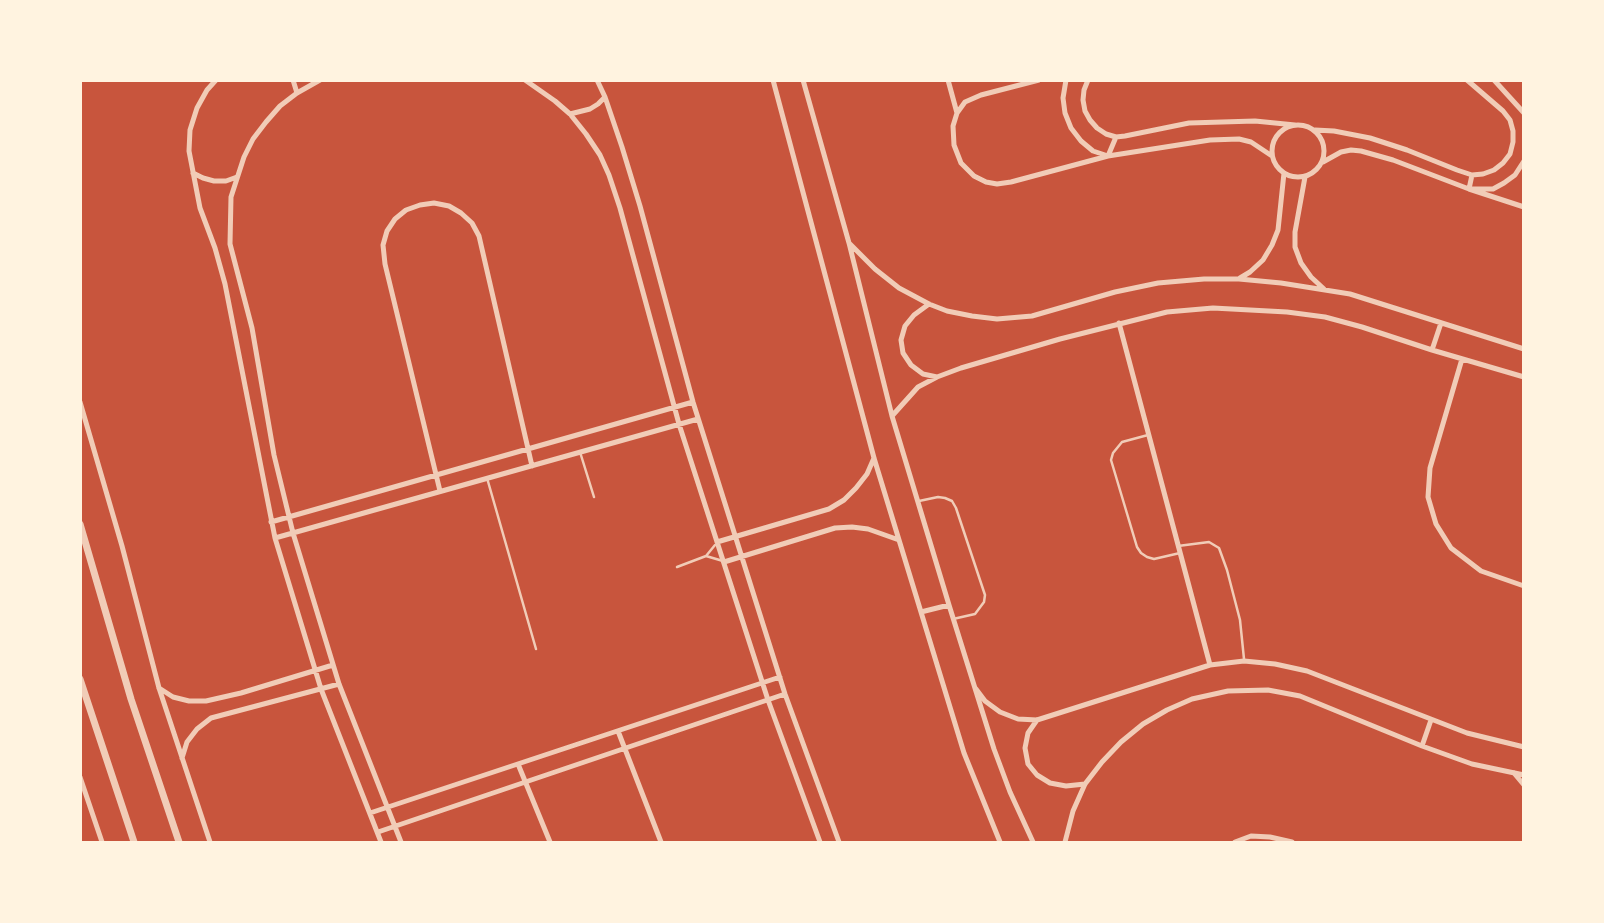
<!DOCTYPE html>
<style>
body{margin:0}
#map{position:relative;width:1604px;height:923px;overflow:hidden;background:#c8553d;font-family:Poppins,sans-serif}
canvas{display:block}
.frame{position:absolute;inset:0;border:82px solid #fff3e0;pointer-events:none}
</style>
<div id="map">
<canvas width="1604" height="923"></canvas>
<div class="frame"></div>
</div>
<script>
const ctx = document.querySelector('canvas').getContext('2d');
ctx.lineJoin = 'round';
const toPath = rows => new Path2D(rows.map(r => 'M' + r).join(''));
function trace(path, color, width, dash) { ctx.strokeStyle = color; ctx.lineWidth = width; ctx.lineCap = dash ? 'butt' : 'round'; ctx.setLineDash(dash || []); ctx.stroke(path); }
trace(toPath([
 [1148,435,1122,442,1113,453,1111,460,1137,547,1141,553,1147,557,1154,559,1180,553],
 [580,452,594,497],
 [487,478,536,649],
 [919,501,938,497,945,498,952,501,956,508,985,595,984,602,975,614,953,619],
 [1178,546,1209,542,1219,548,1227,570,1240,620,1244,659],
 [706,556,723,561],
 [677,567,706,556,715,545]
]), '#f1ccb7', 2.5);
trace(toPath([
 [216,80,207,90,197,108,190,130,189,151,200,208,215,248,225,284,275,538,321,689,381,842],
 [293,80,297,93],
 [320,80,297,93,280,106,266,122,253,139,244,157,231,197,230,244,252,328,274,455,293,533,339,684,401,842],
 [525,80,555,101,570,114,586,134,600,155,609,175,620,208,679,424,768,700,820,842],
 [597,80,605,97,622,147,640,206,693,402,785,694,839,842],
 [773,80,874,458,964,753,1000,842],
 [803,80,849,243,892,416,949,605,994,749,1010,792,1033,842],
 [948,80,957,113],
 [1039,80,981,95,965,102,957,113,953,126,954,145,961,163,974,176,986,182,997,184,1011,182,1108,156,1116,137],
 [1066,80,1063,98,1065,113,1071,128,1081,141,1093,151,1108,156,1210,140,1239,139,1251,142,1272,156],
 [1088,80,1084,90,1083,100,1085,111,1090,120,1097,128,1106,134,1116,137,1125,136,1189,123,1255,121,1295,125],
 [1494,80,1524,113],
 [570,114,590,109,598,104,605,97],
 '1272 151a26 26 0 1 1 52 0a26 26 0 1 1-52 0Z',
 [1315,130,1334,131,1370,138,1407,150,1457,170,1472,175,1483,174,1494,170,1503,163,1510,154,1513,142,1513,131,1510,120,1503,111,1467,80],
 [1323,162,1341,152,1351,150,1361,151,1393,160,1469,189,1493,189,1504,183,1515,175,1524,161],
 [193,173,203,178,214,181,226,181,237,177],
 [1472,175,1469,189,1524,207],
 [1305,177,1295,232,1295,247,1301,263,1311,277,1324,289],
 [850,244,875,269,899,288,929,304,947,311,972,316,997,319,1032,316,1115,292,1158,283,1204,279,1239,279,1281,283,1350,294,1524,349],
 [1240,278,1250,272,1263,260,1272,245,1278,230,1284,173],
 [929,304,914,315,905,326,901,340,903,353,911,365,923,374,937,377],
 [1119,323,1210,665],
 [1432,350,1441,323],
 [1462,359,1430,468,1428,497,1436,524,1451,548,1481,571,1524,586],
 [80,402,122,546,159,688,210,842],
 [892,416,918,387,937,377,961,368,1060,339,1167,312,1213,308,1287,312,1325,317,1362,327,1432,350,1524,377],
 [440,491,385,264,383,245,387,231,395,219,406,210,420,205,434,203,449,206,461,213,472,223,479,236,532,466],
 [271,522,693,402],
 [275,538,698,419],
 [717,542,829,509,844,500,856,488,867,474,874,458],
 [724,562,835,528,852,527,868,529,899,540],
 [921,612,949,605],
 [159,688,173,697,189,701,206,701,241,693,333,665],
 [976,689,985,701,1000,712,1018,719,1037,720,1210,665,1244,661,1275,664,1307,671,1467,733,1524,747],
 [1037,720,1028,733,1025,748,1028,764,1037,775,1050,783,1066,786,1085,784],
 [618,731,661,842],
 [1422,746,1431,720],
 [182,758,187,742,197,729,211,718,339,684],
 [518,764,550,842],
 [1514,773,1524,785],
 [80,777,102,842],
 [370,813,780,677],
 [378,832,785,694],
 [1065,842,1073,811,1085,784,1102,762,1121,742,1143,724,1167,710,1192,699,1228,691,1268,690,1300,696,1422,746,1472,764,1524,775],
 [1235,842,1251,836,1270,837,1292,842]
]), '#f1ccb7', 5);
trace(toPath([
 [80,524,131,699,179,842],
 [80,679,134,842]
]), '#f1ccb7', 7);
</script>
